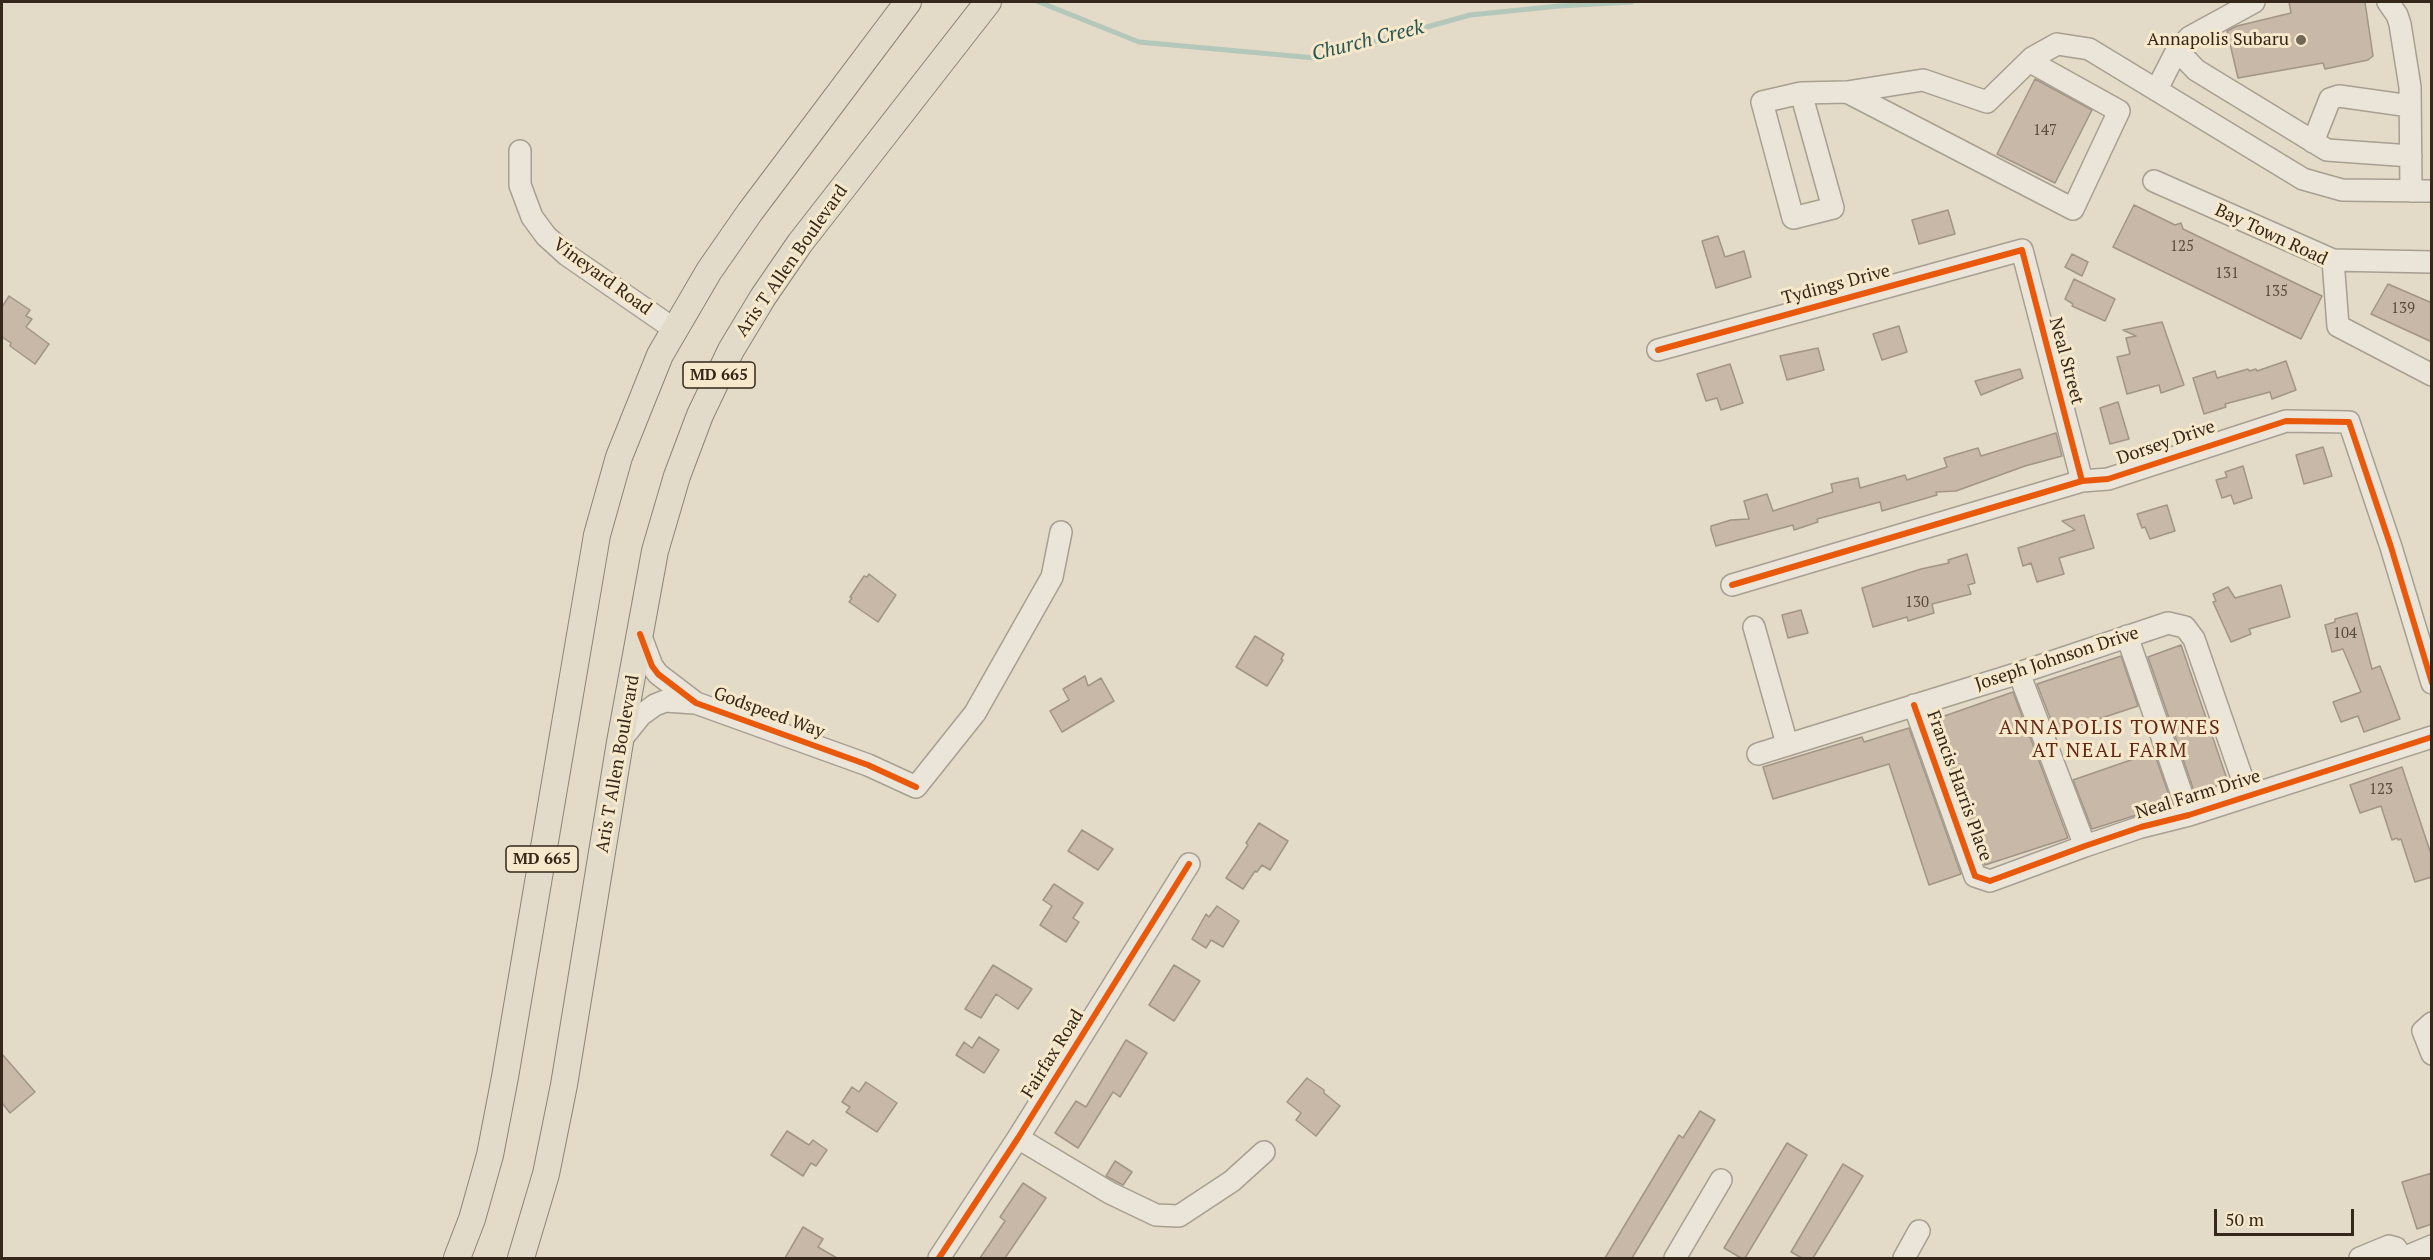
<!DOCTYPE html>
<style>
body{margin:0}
#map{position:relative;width:2433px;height:1260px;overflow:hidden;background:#e3dac7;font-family:"PT Serif",serif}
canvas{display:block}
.frame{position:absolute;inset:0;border:3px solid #35271a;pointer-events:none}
.scale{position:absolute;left:2214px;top:1209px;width:140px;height:27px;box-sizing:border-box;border:3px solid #35271a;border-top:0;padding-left:8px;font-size:18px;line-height:21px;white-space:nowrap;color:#35271a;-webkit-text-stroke:4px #f6e9cb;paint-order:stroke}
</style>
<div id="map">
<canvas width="2433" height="1260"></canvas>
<div class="frame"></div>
<div class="scale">50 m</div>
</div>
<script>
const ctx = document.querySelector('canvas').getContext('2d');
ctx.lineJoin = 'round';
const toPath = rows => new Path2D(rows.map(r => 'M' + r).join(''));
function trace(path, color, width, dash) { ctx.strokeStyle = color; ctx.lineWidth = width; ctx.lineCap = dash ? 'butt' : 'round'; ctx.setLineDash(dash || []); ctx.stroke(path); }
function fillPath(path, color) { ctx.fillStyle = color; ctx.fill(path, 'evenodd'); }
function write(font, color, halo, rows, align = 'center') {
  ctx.font = font + ' "PT Serif",serif'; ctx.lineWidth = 6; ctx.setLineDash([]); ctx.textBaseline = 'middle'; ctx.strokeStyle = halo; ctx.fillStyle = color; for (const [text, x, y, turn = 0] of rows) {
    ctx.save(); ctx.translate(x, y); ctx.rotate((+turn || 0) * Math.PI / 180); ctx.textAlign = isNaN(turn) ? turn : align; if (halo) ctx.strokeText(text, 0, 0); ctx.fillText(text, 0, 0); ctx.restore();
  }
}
trace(toPath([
 [1039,2,1139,42,1315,58,1470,15,1559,6,1632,2]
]), '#b3c7bb', 5);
const building = toPath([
 [2289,2,2365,2,2373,56,2368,60,2325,69,2323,63,2238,78,2227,31,2237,26,2291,13,2289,2],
 [2035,79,2092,110,2055,183,1997,154,2035,79],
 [2134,205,2175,225,2181,223,2183,229,2322,296,2301,339,2113,247,2134,205],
 [1948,210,1955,234,1919,244,1912,220,1948,210],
 [1718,236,1725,257,1744,251,1751,277,1716,288,1702,241,1718,236],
 [2072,254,2088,262,2082,276,2065,267,2072,254],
 [2074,279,2115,299,2105,321,2072,306,2073,304,2065,299,2074,279],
 [2388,284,2432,303,2432,342,2371,314,2388,284],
 [9,296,30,310,26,316,32,319,26,327,49,344,35,364,10,346,11,343,2,337,2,307,9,296],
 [2162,322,2184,385,2161,393,2159,385,2127,394,2117,357,2130,354,2126,338,2136,336,2123,330,2162,322],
 [1899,326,1907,352,1882,360,1873,334,1899,326],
 [1818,348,1824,370,1787,380,1780,356,1818,348],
 [2286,361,2296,390,2272,399,2270,392,2225,404,2226,407,2204,414,2193,378,2215,371,2217,378,2248,369,2249,371,2256,369,2257,371,2286,361],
 [1730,364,1743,403,1721,410,1717,398,1706,401,1697,374,1730,364],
 [2020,369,2023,378,1981,395,1975,381,2020,369],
 [2118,402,2129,439,2110,444,2100,408,2118,402],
 [2056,433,2062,456,2025,466,1956,491,1936,492,1937,495,1882,511,1880,502,1817,519,1818,522,1794,530,1793,525,1716,546,1711,530,1711,526,1731,520,1749,519,1744,501,1767,494,1773,511,1833,492,1831,484,1858,478,1860,488,1905,475,1907,480,1947,467,1944,458,1978,448,1981,456,2056,433],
 [2323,447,2332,476,2304,484,2296,455,2323,447],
 [2243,466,2252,498,2234,504,2231,495,2222,498,2216,480,2227,477,2225,472,2243,466],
 [2167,505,2175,531,2150,539,2145,527,2142,528,2137,514,2167,505],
 [2084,515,2094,548,2059,558,2064,574,2037,582,2031,563,2023,566,2018,548,2075,530,2062,521,2084,515],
 [1967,554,1975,583,1968,585,1971,594,1932,604,1934,613,1908,621,1907,617,1873,627,1862,588,1921,569,1949,563,1948,560,1967,554],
 [869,574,896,595,878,622,849,602,852,598,850,597,864,576,867,577,869,574],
 [2281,585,2290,617,2249,629,2251,634,2231,642,2213,602,2216,601,2213,594,2228,587,2235,598,2281,585],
 [1801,610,1808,633,1788,638,1782,615,1801,610],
 [2357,613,2372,669,2380,666,2400,719,2364,732,2358,716,2341,722,2333,702,2361,692,2343,649,2332,652,2325,625,2335,622,2335,619,2357,613],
 [1255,636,1284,654,1281,659,1283,660,1267,686,1236,667,1255,636],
 [2181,645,2228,782,2195,794,2148,657,2181,645],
 [2121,656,2138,706,2056,733,2037,684,2121,656],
 [1085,676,1088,686,1101,678,1114,701,1062,732,1050,711,1069,700,1063,689,1085,676],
 [2013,692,2068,838,1985,865,1933,720,2013,692],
 [1909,728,1961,874,1929,885,1889,764,1773,799,1763,767,1862,737,1864,742,1909,728],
 [2154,752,2172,804,2092,829,2073,780,2154,752],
 [2402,767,2432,857,2432,877,2415,882,2401,839,2398,840,2397,838,2392,840,2381,806,2360,813,2350,785,2402,767],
 [1259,823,1288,841,1270,870,1262,865,1257,872,1255,871,1243,889,1226,878,1248,845,1246,843,1259,823],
 [1082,830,1113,849,1098,870,1068,851,1082,830],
 [1054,884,1083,903,1073,918,1079,922,1066,942,1040,925,1052,906,1043,900,1054,884],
 [1217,906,1239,921,1223,947,1211,940,1206,948,1192,939,1206,914,1209,917,1217,906],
 [993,965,1032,989,1018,1009,996,994,981,1018,965,1009,993,965],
 [1174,965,1200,981,1174,1021,1149,1005,1174,965],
 [979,1037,999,1050,984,1073,956,1055,964,1042,972,1048,979,1037],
 [1126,1040,1147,1053,1120,1097,1113,1092,1078,1148,1055,1133,1076,1101,1086,1107,1126,1040],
 [2,1054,35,1092,10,1113,2,1103,2,1054],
 [1307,1078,1324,1090,1324,1093,1340,1106,1316,1136,1296,1120,1301,1113,1287,1102,1307,1078],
 [866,1082,897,1103,877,1132,846,1112,850,1107,842,1102,852,1087,859,1092,866,1082],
 [1700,1111,1715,1120,1632,1258,1605,1258,1679,1135,1683,1138,1700,1111],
 [787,1131,809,1145,813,1140,827,1150,816,1166,811,1163,803,1176,771,1155,787,1131],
 [1787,1143,1807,1155,1745,1258,1741,1258,1724,1248,1787,1143],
 [1115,1161,1132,1172,1123,1185,1106,1176,1115,1161],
 [1843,1164,1863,1176,1813,1258,1802,1258,1791,1252,1843,1164],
 [2432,1173,2432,1224,2417,1229,2402,1182,2432,1173],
 [1023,1183,1046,1198,1005,1258,980,1258,1005,1221,1000,1217,1023,1183],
 [803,1227,823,1239,818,1247,837,1258,785,1258,803,1227]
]);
fillPath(building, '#c7b8a8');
trace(building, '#a29587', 1.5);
const minor = toPath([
 [2388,2,2397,15,2400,24,2410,87,2411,191],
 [2177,50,2196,70,2327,150,2411,156],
 [2157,89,2177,50,2190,37,2254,2],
 [1847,92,2073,209,2119,111,2029,61],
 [1801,93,1762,102,1793,218,1833,208,1801,93,1847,92,1923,80,1987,102,2032,58,2057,44,2089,49,2303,179,2342,190,2432,191],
 [2313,142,2330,99,2339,96,2410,106],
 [520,151,520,185,532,217,546,236,567,255,674,329],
 [2154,181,2333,260,2338,326,2432,375],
 [2333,260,2432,262],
 [1658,350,2022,250,2082,481],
 [1732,585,2082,481,2108,479,2286,421,2349,422,2391,547,2432,683],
 [1754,627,1787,744],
 [640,634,652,666,658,674,696,703,868,765,916,787,975,713,1052,577,1061,532],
 [2127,636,2189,815],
 [2019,673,2085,846],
 [1914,705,1975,876,1990,881,2085,846,2141,827,2189,815,2432,737],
 [620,741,641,715,655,705,665,701,695,703],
 [1758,754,2019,673,2168,623,2185,627,2194,639,2248,795],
 [2432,1023,2423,1031,2432,1054],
 [1018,1138,1110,1193,1156,1215,1179,1216,1232,1181,1264,1152],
 [939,1258,1018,1138,1189,864],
 [1675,1258,1721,1180],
 [1904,1258,1919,1231],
 [2360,1258,2389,1246,2396,1248,2401,1258],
 [2403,1258,2432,1246]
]);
const major = toPath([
 [457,1258,472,1219,490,1155,505,1077,597,535,619,457,660,355,709,271,750,212,908,2],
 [521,1258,546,1174,564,1085,620,742,655,551,677,476,700,415,731,350,763,297,800,243,988,2]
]);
trace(minor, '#a79f91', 24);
trace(major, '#8d8478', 28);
trace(minor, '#ebe5d9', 21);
trace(major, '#e2dbca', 26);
trace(toPath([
 [1658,350,2022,250,2082,481],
 [1732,585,2082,481,2108,479,2286,421,2349,422,2391,547,2432,683],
 [640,634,652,666,658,674,696,703,868,765,916,787],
 [1914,705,1975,876,1990,881,2085,846,2141,827,2189,815,2432,737],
 [939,1258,1018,1138,1189,864]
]), '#e8590c', 6);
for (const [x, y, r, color] of [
 [2301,40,6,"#726657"]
]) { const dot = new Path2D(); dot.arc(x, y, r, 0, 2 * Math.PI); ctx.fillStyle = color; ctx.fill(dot); trace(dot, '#f6e9cb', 2); }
write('15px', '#5a4b3e', null, [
 ["147",2045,131],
 ["125",2182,247],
 ["131",2227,274],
 ["135",2276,292],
 ["139",2403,309],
 ["130",1917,603],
 ["104",2345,634],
 ["123",2381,790]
]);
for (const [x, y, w] of [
 [719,375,72],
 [542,859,72]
]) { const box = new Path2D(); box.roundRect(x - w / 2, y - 13, w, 26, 4.5); ctx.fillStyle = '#f6e9cb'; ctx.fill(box); trace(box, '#35271a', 1.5); }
write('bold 16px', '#35271a', null, [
 ["MD 665",719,375],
 ["MD 665",542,859]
]);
write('18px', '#35271a', '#f6e9cb', [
 ["Annapolis Subaru",2289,40]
], 'right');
write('18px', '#35271a', '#f6e9cb', [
 ["Bay Town Road",2271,235,25],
 ["Aris T Allen Boulevard",792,261,-55],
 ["Vineyard Road",602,277,36],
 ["Tydings Drive",1836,285,-15],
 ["Neal Street",2066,361,75],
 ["Dorsey Drive",2166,443,-19],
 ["Joseph Johnson Drive",2057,659,-18],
 ["Godspeed Way",769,713,20],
 ["Aris T Allen Boulevard",618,764,-80],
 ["Francis Harris Place",1959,786,70],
 ["Neal Farm Drive",2198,795,-17],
 ["Fairfax Road",1053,1054,-58]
]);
write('italic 20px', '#295552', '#f6e9cb', [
 ["Church Creek",1368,41,-14]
]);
ctx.letterSpacing = '1.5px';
write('20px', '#632718', '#f6e9cb', [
 ["ANNAPOLIS TOWNES",2110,728],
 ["AT NEAL FARM",2110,751]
]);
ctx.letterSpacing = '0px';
</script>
